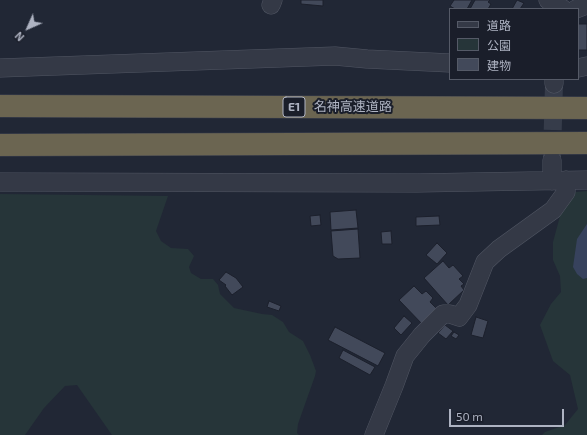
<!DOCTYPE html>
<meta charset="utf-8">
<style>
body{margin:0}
#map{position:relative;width:587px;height:435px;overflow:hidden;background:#212735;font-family:"Exo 2","Noto Sans JP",sans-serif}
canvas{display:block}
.legend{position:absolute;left:449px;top:8px;width:130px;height:72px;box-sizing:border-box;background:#1a1e2a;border:1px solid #555a67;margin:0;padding:5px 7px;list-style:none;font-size:12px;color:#aeb3c2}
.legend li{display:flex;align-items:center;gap:8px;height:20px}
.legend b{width:20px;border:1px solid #555a67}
.north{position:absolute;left:8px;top:8px;width:40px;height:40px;-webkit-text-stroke:3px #1a1e2a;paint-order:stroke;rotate:225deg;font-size:11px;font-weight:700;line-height:16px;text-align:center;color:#aeb3c2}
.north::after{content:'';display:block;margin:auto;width:14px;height:18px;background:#aeb3c2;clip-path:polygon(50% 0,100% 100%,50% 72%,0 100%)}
.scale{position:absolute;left:449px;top:409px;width:115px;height:18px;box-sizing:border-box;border:2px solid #aeb3c2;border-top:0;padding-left:5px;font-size:12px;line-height:14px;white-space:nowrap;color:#aeb3c2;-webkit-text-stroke:3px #1a1e2a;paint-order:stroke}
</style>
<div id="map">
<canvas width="587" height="435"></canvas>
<ul class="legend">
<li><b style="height:5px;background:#343946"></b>道路</li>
<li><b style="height:11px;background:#263539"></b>公園</li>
<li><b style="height:11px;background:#42495a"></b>建物</li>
</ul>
<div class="north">N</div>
<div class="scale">50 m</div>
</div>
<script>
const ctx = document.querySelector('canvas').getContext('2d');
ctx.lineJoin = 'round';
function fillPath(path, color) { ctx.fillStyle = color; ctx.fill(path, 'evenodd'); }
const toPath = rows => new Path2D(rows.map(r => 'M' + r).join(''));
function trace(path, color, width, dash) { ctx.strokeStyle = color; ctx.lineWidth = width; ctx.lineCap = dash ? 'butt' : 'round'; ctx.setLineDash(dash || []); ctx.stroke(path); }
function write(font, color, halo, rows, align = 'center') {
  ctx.font = font + ' "Exo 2","Noto Sans JP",sans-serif'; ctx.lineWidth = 4; ctx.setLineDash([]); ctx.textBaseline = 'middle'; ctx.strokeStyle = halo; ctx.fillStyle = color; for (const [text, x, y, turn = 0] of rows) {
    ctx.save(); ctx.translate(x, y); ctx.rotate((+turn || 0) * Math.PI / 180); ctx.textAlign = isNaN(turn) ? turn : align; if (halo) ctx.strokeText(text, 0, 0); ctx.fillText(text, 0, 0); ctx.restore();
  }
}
fillPath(toPath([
 [587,191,587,435,542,435,545,432,565,425,578,409,570,375,553,361,540,325,551,304,561,292,560,276,553,260,553,242,560,216,567,200,576,192],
 [0,194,168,196,156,231,161,241,171,248,188,249,194,256,189,267,191,273,201,279,213,279,218,285,220,294,234,308,262,314,272,315,283,322,289,332,303,341,310,355,316,371,315,376,298,424,297,433,299,435,112,435,77,385,65,386,44,408,25,435,0,435]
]), '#263539');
fillPath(toPath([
 [587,224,587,278,583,279,577,274,573,267,577,239]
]), '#37425d');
const building = toPath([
 [301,0,323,0,323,6,301,4,301,0],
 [454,0,472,0,467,9,455,9,450,6,454,0],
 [475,0,490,0,488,2,491,4,488,9,470,9,475,0],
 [517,0,524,3,520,9,512,9,517,0],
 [578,24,587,24,587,50,578,50,578,24],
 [356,210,358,228,331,230,330,212,356,210],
 [320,215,321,225,311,226,310,216,320,215],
 [439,216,440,225,416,226,416,217,439,216],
 [358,229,360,258,338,259,333,256,331,231,358,229],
 [391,231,392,244,382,244,381,232,391,231],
 [437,243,447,253,437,264,426,255,437,243],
 [443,261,449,268,453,265,463,276,459,279,464,284,461,286,464,290,448,305,424,278,443,261],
 [226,272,236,278,243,287,232,295,225,286,226,285,219,280,226,272],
 [414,286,422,294,426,291,433,298,430,302,438,310,423,325,399,300,414,286],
 [269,301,281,306,279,311,267,307,269,301],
 [404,316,412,323,401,335,394,328,404,316],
 [476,317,488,321,483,338,471,335,476,317],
 [445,325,453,331,446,339,438,333,445,325],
 [335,327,385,353,378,366,328,340,335,327],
 [454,332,459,335,456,339,451,336,454,332],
 [343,350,375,367,370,375,339,358,343,350]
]);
fillPath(building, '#42495a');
trace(building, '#1c202c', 1);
trace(toPath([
 [552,157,554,84]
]), '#363c4a', 18, [18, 9]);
const street = toPath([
 [548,0,563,9],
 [271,5,273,0],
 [576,9,587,5],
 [0,68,335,56,367,59,450,63],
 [578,68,587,66],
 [554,79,554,84],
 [552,160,552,181],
 [0,182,417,183,587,180],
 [374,435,394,386,405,356,422,335,443,314,450,314,459,317,468,305,485,262,499,249,553,210,566,192,566,180]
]);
const highway = toPath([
 [0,106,587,108],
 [0,145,587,143]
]);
trace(street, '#515663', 19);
trace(highway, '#3f4350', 23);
trace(street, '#343946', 18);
trace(highway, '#6b6551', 22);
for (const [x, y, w] of [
 [294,107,22]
]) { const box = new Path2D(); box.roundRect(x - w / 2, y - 10, w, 20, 3); ctx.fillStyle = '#1a1e2a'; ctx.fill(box); trace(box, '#aeb3c2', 1); }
write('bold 12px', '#aeb3c2', null, [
 ["E1",294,107]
]);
write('13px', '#aeb3c2', '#1a1e2a', [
 ["名神高速道路",353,107]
]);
</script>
